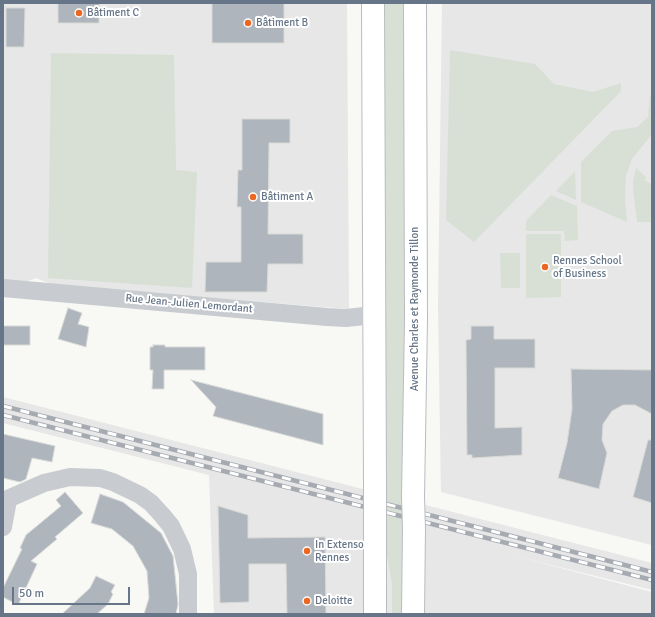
<!DOCTYPE html>
<meta charset="utf-8">
<style>
body{margin:0}
#map{position:relative;width:655px;height:617px;overflow:hidden;background:#f8f8f5;font-family:Signika,sans-serif}
canvas{display:block}
.frame{position:absolute;inset:0;border:4px solid #667587;pointer-events:none}
.scale{position:absolute;left:12px;top:587px;width:118px;height:18px;box-sizing:border-box;border:2px solid #667587;border-top:0;padding-left:5px;font-size:12px;line-height:14px;white-space:nowrap;color:#667587;-webkit-text-stroke:3px #fff;paint-order:stroke}
</style>
<div id="map">
<canvas width="655" height="617"></canvas>
<div class="frame"></div>
<div class="scale">50 m</div>
</div>
<script>
const ctx = document.querySelector('canvas').getContext('2d');
ctx.lineJoin = 'round';
function fillPath(path, color) { ctx.fillStyle = color; ctx.fill(path, 'evenodd'); }
const toPath = rows => new Path2D(rows.map(r => 'M' + r).join(''));
function trace(path, color, width, dash) { ctx.strokeStyle = color; ctx.lineWidth = width; ctx.lineCap = dash ? 'butt' : 'round'; ctx.setLineDash(dash || []); ctx.stroke(path); }
function write(font, color, halo, rows, align = 'center') {
  ctx.font = font + ' Signika,sans-serif'; ctx.lineWidth = 4; ctx.setLineDash([]); ctx.textBaseline = 'middle'; ctx.strokeStyle = halo; ctx.fillStyle = color; for (const [text, x, y, turn = 0] of rows) {
    ctx.save(); ctx.translate(x, y); ctx.rotate((+turn || 0) * Math.PI / 180); ctx.textAlign = isNaN(turn) ? turn : align; if (halo) ctx.strokeText(text, 0, 0); ctx.fillText(text, 0, 0); ctx.restore();
  }
}
fillPath(toPath([
 [3,3,347,3,349,309,53,285,36,278,23,283,3,280],
 [442,3,652,3,652,545,441,492,438,307],
 [3,397,652,563,652,590,511,555,652,592,652,614,214,614,209,475,3,423]
]), '#e6e7e6');
fillPath(toPath([
 [385,3,408,3,407,614,392,614,392,584,383,533],
 [450,50,535,64,554,84,593,92,621,83,621,91,474,242,446,220],
 [51,53,174,55,176,170,197,172,192,288,48,278],
 [652,94,652,134,632,159,626,176,625,199,627,222,581,202,581,162,612,131,637,127,648,117,650,96],
 [636,168,647,178,644,179,652,185,652,222,637,222,633,189,633,181],
 [575,171,576,200,556,191],
 [551,195,577,206,578,240,565,241,564,231,526,231,526,221],
 [526,234,561,234,561,297,526,298],
 [500,253,520,253,520,288,501,288]
]), '#d8e0d6');
const building = toPath([
 [58,3,99,3,99,23,58,23,58,3],
 [212,3,284,3,284,43,212,43,212,3],
 [6,8,25,8,24,47,6,47,6,8],
 [242,119,290,119,290,143,269,143,268,234,303,234,303,264,268,264,267,292,205,292,206,262,241,262,241,207,237,207,238,170,242,170,242,119],
 [68,308,82,313,78,324,89,327,86,347,58,339,68,308],
 [3,326,30,326,30,345,3,345,3,326],
 [471,326,494,326,494,339,535,339,535,368,495,368,495,428,522,427,522,455,472,458,472,455,467,455,466,340,471,339,471,326],
 [153,345,165,345,165,347,205,347,205,370,164,370,164,389,152,389,153,370,150,370,150,347,153,347,153,345],
 [571,369,652,370,652,414,635,405,623,405,612,411,603,424,602,440,607,453,599,489,558,478,567,443,572,409,571,369],
 [191,380,323,414,323,445,213,416,216,407,191,380],
 [3,434,55,446,52,462,32,458,26,479,20,482,3,478,3,434],
 [648,440,652,440,652,503,633,497,648,440],
 [65,492,83,513,55,537,57,539,31,561,37,564,18,605,3,597,3,588,22,549,20,548,26,535,61,506,56,500,65,492],
 [100,494,123,502,161,533,173,556,178,604,176,614,144,614,149,598,147,571,133,546,112,529,91,523,100,494],
 [218,506,248,515,248,538,325,537,326,614,287,614,286,564,249,564,249,602,220,603,218,506],
 [96,576,115,585,111,592,113,594,108,604,97,614,62,614,90,588,96,576]
]);
fillPath(building, '#aeb5bc');
trace(building, '#d9dad7', 1);
const primary = toPath([
 [373,3,375,487],
 [413,497,416,320,415,3],
 [375,614,375,520],
 [413,614,414,529]
]);
trace(primary, '#b9bcc1', 24);
trace(toPath([
 [3,288,327,317,346,318,374,315],
 [3,501,44,483,70,477,100,478,113,482,140,495,151,503,162,515,171,526,182,549,188,574,188,614],
 [3,527,8,500]
]), '#c8cbcf', 18);
trace(primary, '#fff', 22);
const rail = toPath([
 [3,406,652,572],
 [3,415,652,580]
]);
trace(rail, '#a6abb2', 4.5);
trace(rail, '#fff', 3, [9]);
const primaryBridge = toPath([
 [413,497,414,529],
 [375,520,375,487]
]);
trace(primaryBridge, '#b9bcc1', 24, []);
trace(primaryBridge, '#fff', 22);
for (const [x, y, r, color] of [
 [79,13,4,"#eb6722"],
 [248,23,4,"#eb6722"],
 [253,197,4,"#eb6722"],
 [545,267,4,"#eb6722"],
 [307,551,4,"#eb6722"],
 [307,601,4,"#eb6722"]
]) { const dot = new Path2D(); dot.arc(x, y, r, 0, 2 * Math.PI); ctx.fillStyle = color; ctx.fill(dot); trace(dot, '#fff', 1.5); }
write('11px', '#667587', '#fff', [
 ["Bâtiment C",87,13],
 ["Bâtiment B",256,23],
 ["Bâtiment A",261,197],
 ["Rennes School",553,261],
 ["of Business",553,274],
 ["In Extenso",315,545],
 ["Rennes",315,558],
 ["Deloitte",315,601]
], 'left');
write('11px', '#667587', '#fff', [
 ["Rue Jean-Julien Lemordant",189,304,5],
 ["Avenue Charles et Raymonde Tillon",415,309,-90]
]);
</script>
